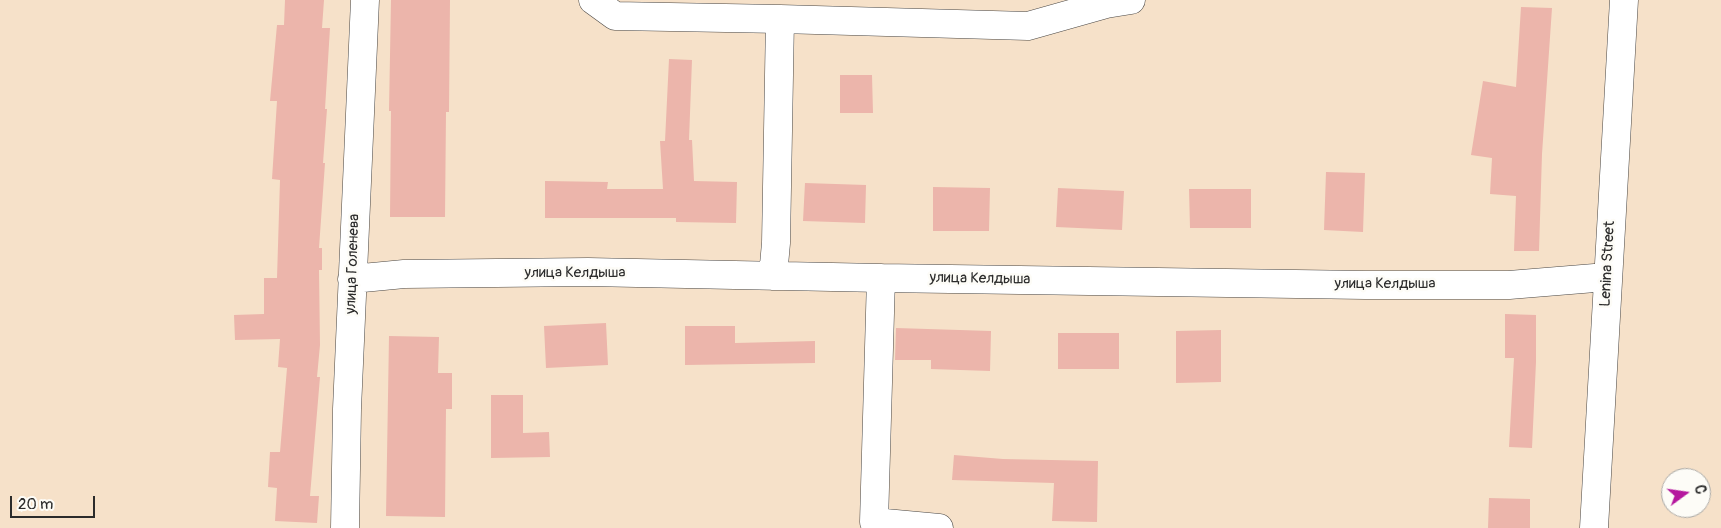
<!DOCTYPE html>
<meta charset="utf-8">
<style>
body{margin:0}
#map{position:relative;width:1721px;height:528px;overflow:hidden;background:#f6e1c9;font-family:Pangolin,sans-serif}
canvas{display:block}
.north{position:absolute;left:1661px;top:468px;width:50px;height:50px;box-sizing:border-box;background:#fdfcf7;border:1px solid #a9a8a5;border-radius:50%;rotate:76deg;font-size:14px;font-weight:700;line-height:20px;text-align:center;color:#2b2b2b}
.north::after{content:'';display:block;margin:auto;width:18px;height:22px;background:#b5179e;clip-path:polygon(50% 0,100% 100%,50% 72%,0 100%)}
.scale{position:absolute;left:10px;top:496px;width:85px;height:22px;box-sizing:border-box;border:2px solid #2b2b2b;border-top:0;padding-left:6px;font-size:15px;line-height:18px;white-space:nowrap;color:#2b2b2b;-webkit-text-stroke:4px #fdfcf7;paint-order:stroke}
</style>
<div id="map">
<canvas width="1721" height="528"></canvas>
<div class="north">С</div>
<div class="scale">20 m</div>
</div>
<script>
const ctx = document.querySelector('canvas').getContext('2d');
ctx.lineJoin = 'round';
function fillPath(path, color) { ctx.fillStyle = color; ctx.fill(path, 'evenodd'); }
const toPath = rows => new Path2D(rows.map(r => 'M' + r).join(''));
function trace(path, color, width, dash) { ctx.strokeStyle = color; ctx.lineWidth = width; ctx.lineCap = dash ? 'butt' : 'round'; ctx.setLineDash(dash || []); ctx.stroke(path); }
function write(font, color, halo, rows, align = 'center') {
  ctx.font = font + ' Pangolin,sans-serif'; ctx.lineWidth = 5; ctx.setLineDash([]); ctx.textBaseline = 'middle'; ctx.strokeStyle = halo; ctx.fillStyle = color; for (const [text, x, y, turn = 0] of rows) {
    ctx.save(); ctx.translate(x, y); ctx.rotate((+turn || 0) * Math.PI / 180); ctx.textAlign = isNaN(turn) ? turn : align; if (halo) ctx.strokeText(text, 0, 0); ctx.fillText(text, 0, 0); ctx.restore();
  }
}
fillPath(toPath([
 [285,0,324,0,322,28,330,28,325,109,327,109,323,163,325,163,319,248,322,248,322,270,319,270,320,345,317,377,320,377,310,496,319,496,317,523,275,521,277,488,268,487,270,452,280,452,287,368,278,367,280,339,235,340,234,315,264,314,264,278,277,278,280,180,272,179,277,101,270,101,277,25,284,25],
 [391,0,450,0,449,112,446,112,445,217,390,217,391,111,389,111],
 [1521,7,1552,8,1542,154,1539,251,1514,251,1516,196,1490,194,1492,158,1471,155,1483,81,1516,87],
 [669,59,692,60,689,140,692,140,694,181,737,182,736,223,676,222,676,218,545,218,545,181,608,182,607,189,663,189,660,141,665,141],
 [840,75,872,75,873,113,840,113],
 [1326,172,1365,173,1363,232,1324,230],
 [805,183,866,185,865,223,803,221],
 [933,187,990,188,989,231,933,231],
 [1058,188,1124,191,1122,230,1056,227],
 [1189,189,1251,189,1251,228,1190,228],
 [1505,314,1536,315,1536,362,1532,448,1509,447,1514,358,1505,358],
 [606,323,608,365,546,368,544,326],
 [685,326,735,326,735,343,815,341,815,363,685,365],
 [896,328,991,331,990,371,931,369,931,360,895,360],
 [1221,330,1221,382,1176,383,1176,331],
 [1058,333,1119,333,1119,369,1058,369],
 [389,336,439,337,438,373,452,373,452,409,446,409,445,517,386,516],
 [491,395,523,395,523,433,549,432,550,457,491,458],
 [954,455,1003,459,1098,461,1097,522,1052,521,1054,483,952,480],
 [1489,498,1530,499,1530,528,1488,528]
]), '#ecb5ab');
const minor = toPath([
 [593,0,615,16,780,19,1028,26,1106,4,1131,0],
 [773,276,776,243,780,19],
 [881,278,874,522,939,528],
 [352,279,404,274,588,272,881,278,1365,285,1509,285,1607,277],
 [345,528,347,409,365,0],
 [1594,528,1624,0]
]);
trace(minor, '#494643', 29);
trace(minor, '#fff', 28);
write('15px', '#2b2b2b', '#fdfcf7', [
 ["улица Голенева",353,264,-88],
 ["Lenina Street",1608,264,-87],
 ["улица Келдыша",575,273],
 ["улица Келдыша",980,279,1],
 ["улица Келдыша",1385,284]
]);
</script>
